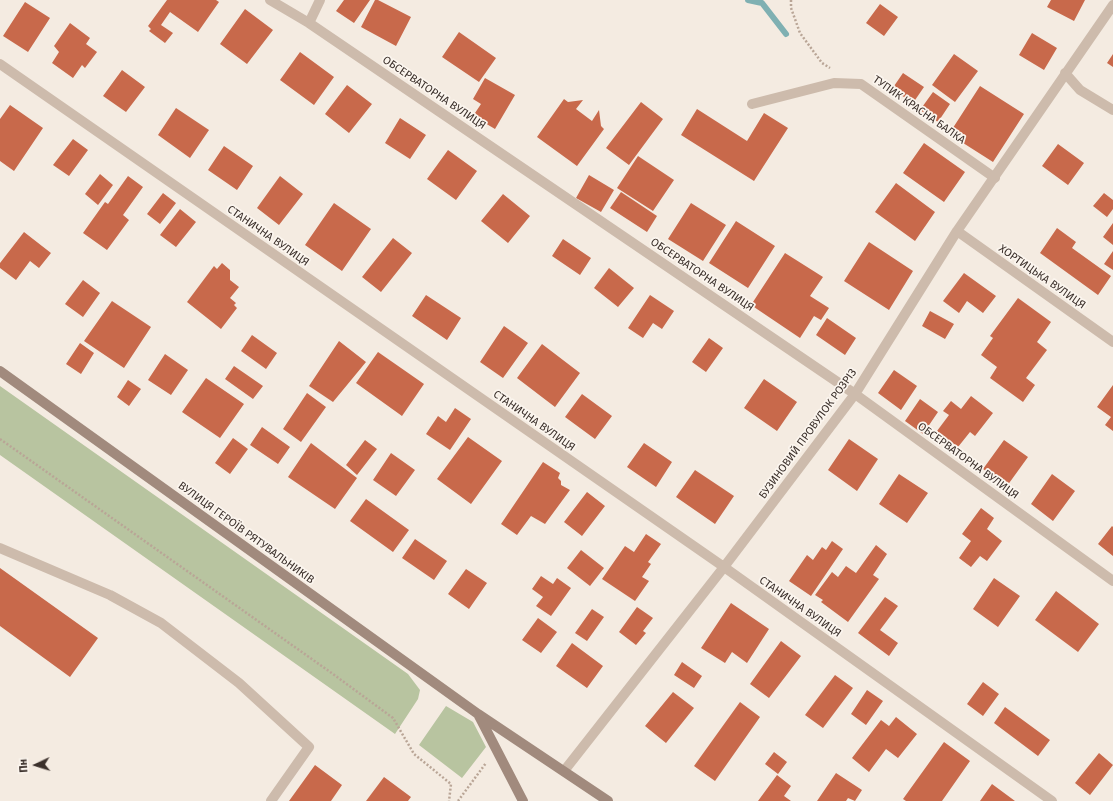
<!DOCTYPE html>
<meta charset="utf-8">
<style>
body{margin:0}
#map{position:relative;width:1113px;height:801px;overflow:hidden;background:#f4ebe1;font-family:"Fira Sans",sans-serif}
canvas{display:block}
.north{position:absolute;left:16px;top:745px;width:40px;height:40px;-webkit-text-stroke:3px #fbf5ee;paint-order:stroke;rotate:266deg;font-size:11px;font-weight:700;line-height:16px;text-align:center;color:#3b302b}
.north::after{content:'';display:block;margin:auto;width:14px;height:18px;background:#3b302b;clip-path:polygon(50% 0,100% 100%,50% 72%,0 100%)}
</style>
<div id="map">
<canvas width="1113" height="801"></canvas>
<div class="north">Пн</div>
</div>
<script>
const ctx = document.querySelector('canvas').getContext('2d');
ctx.lineJoin = 'round';
function fillPath(path, color) { ctx.fillStyle = color; ctx.fill(path, 'evenodd'); }
const toPath = rows => new Path2D(rows.map(r => 'M' + r).join(''));
function trace(path, color, width, dash) { ctx.strokeStyle = color; ctx.lineWidth = width; ctx.lineCap = dash ? 'butt' : 'round'; ctx.setLineDash(dash || []); ctx.stroke(path); }
function write(font, color, halo, rows, align = 'center') {
  ctx.font = font + ' "Fira Sans",sans-serif'; ctx.lineWidth = 3.5; ctx.setLineDash([]); ctx.textBaseline = 'middle'; ctx.strokeStyle = halo; ctx.fillStyle = color; for (const [text, x, y, turn = 0] of rows) {
    ctx.save(); ctx.translate(x, y); ctx.rotate((+turn || 0) * Math.PI / 180); ctx.textAlign = isNaN(turn) ? turn : align; if (halo) ctx.strokeText(text, 0, 0); ctx.fillText(text, 0, 0); ctx.restore();
  }
}
fillPath(toPath([
 [0,386,408,674,420,690,418,699,395,734,0,455],
 [446,706,473,722,486,747,462,778,419,745]
]), '#b8c4a0');
trace(toPath([
 [748,0,762,3,786,34]
]), '#7fb0b2', 6);
fillPath(toPath([
 [167,0,216,0,219,2,198,32,170,12,161,25,173,33,165,43,149,31,151,29,148,26],
 [344,0,370,0,354,23,336,11],
 [375,0,378,0,411,17,396,46,361,27],
 [1051,0,1085,0,1074,21,1047,7],
 [25,2,50,18,28,52,3,36],
 [880,4,898,17,884,36,866,23],
 [245,9,273,30,247,64,220,44],
 [70,23,90,38,86,44,97,52,85,68,82,65,73,78,52,63,59,52,54,46],
 [459,32,496,58,479,82,442,57],
 [1032,33,1057,48,1044,70,1019,55],
 [300,52,334,77,314,105,280,80],
 [954,54,978,71,955,102,932,85],
 [1113,54,1113,67,1107,63],
 [122,70,145,87,126,112,103,96],
 [903,73,924,87,913,103,892,89],
 [485,78,515,95,495,129,473,116,481,104,473,99],
 [347,85,372,104,349,133,325,114],
 [980,86,1024,114,993,162,949,134],
 [933,92,950,104,938,122,920,110],
 [564,99,568,102,583,100,576,109,592,121,599,110,601,126,604,129,577,166,537,137],
 [641,102,663,119,629,165,606,148],
 [10,105,43,128,14,171,0,161,0,119],
 [176,108,209,130,190,158,158,135],
 [697,109,747,141,764,113,788,128,754,181,681,135],
 [400,118,426,135,410,159,385,143],
 [73,139,88,150,69,176,53,165],
 [924,143,965,172,944,202,903,173],
 [1058,144,1084,163,1068,185,1042,166],
 [224,146,253,166,237,190,208,170],
 [448,150,477,171,456,200,427,179],
 [638,156,674,180,653,211,617,188],
 [100,174,113,185,98,205,85,194],
 [589,175,614,190,601,212,576,198],
 [128,176,143,187,123,215,129,220,107,250,83,233,105,202,108,204],
 [280,176,303,194,279,225,257,208],
 [896,183,935,212,915,241,875,212],
 [621,192,657,216,647,232,610,208],
 [163,193,176,203,160,224,147,214],
 [1104,193,1113,200,1113,209,1107,217,1093,206],
 [503,194,530,216,508,243,481,221],
 [334,203,371,229,342,271,305,245],
 [691,203,726,225,703,261,668,239],
 [180,209,196,222,176,247,160,235],
 [736,221,775,246,748,288,709,263],
 [1113,223,1113,245,1103,237],
 [1057,228,1076,242,1072,248,1111,276,1098,295,1040,253],
 [24,232,51,253,39,268,30,261,16,280,0,268,0,263],
 [393,238,412,253,381,292,362,277],
 [563,239,591,258,580,275,552,256],
 [869,242,913,271,889,310,844,281],
 [1113,251,1113,270,1104,264],
 [785,253,823,277,810,296,829,308,821,320,814,316,800,338,751,305],
 [222,263,230,270,230,280,239,287,230,298,236,303,234,305,237,308,221,329,187,302,214,266,217,269],
 [609,268,634,288,618,307,594,288],
 [964,273,996,296,983,313,967,301,959,313,943,301],
 [83,280,100,293,83,317,65,304],
 [426,295,461,318,447,340,412,316],
 [650,295,674,311,662,329,653,323,643,338,628,328],
 [1018,298,1051,322,1037,342,1047,350,1026,378,1035,385,1023,402,990,378,997,367,981,355,993,338,990,336],
 [112,301,151,327,124,368,84,341],
 [930,311,954,324,945,339,922,326],
 [827,318,856,338,845,355,816,335],
 [504,326,528,343,503,378,480,362],
 [252,335,277,353,266,369,241,351],
 [709,338,723,348,706,372,692,362],
 [339,341,366,362,333,402,309,386],
 [80,343,94,353,81,374,66,364],
 [542,344,580,373,555,407,517,378],
 [378,352,424,384,402,416,356,383],
 [165,354,188,370,171,395,148,380],
 [234,366,263,386,253,399,225,379],
 [894,370,917,386,901,410,878,393],
 [206,378,244,404,220,438,182,412],
 [764,379,797,402,777,431,744,408],
 [128,380,141,389,129,406,117,397],
 [1113,385,1113,431,1105,425,1111,417,1097,407],
 [307,393,326,407,301,442,283,429],
 [582,394,612,416,595,439,565,417],
 [971,396,993,413,975,436,970,432,958,447,937,431,949,415,943,411,951,401,961,409],
 [920,399,938,412,923,434,905,421],
 [455,408,471,419,450,450,426,434,438,416,446,422],
 [262,427,290,447,278,464,250,445],
 [468,437,502,461,471,504,437,479],
 [233,438,248,449,230,474,215,463],
 [849,439,878,459,857,491,828,470],
 [365,440,377,449,357,475,346,465],
 [1004,440,1028,457,1007,486,983,469],
 [311,443,357,478,335,509,288,477],
 [644,443,672,462,656,487,627,467],
 [391,453,415,470,396,496,373,480],
 [543,462,560,473,558,478,561,481,561,485,570,490,545,524,531,516,517,535,501,524],
 [695,470,734,496,715,524,676,497],
 [899,474,928,493,907,523,879,504],
 [1052,474,1075,491,1053,521,1031,504],
 [587,492,605,506,582,536,564,522],
 [366,499,409,530,393,552,350,521],
 [981,508,994,518,987,529,1002,541,987,561,980,556,971,567,959,558,971,541,962,534],
 [1112,526,1113,527,1113,556,1098,544],
 [646,534,661,544,648,562,651,564,642,577,649,581,635,601,602,579,625,546,634,552],
 [415,539,447,561,434,580,402,558],
 [832,541,843,549,811,596,789,581,807,555,813,560,822,547,826,550],
 [876,545,887,554,873,575,879,579,848,622,821,602,823,600,815,595,832,572,838,577,846,566,856,573],
 [581,550,604,568,590,586,567,568],
 [0,568,98,638,70,677,0,626],
 [466,569,487,583,469,609,448,594],
 [541,576,553,584,557,578,571,588,551,616,536,606,543,597,532,589],
 [994,578,1020,596,998,627,973,609],
 [1056,591,1099,624,1078,652,1035,620],
 [885,597,898,606,880,630,898,643,889,656,858,633],
 [731,603,769,629,747,663,732,652,725,663,701,648],
 [637,607,653,618,643,631,646,633,636,645,619,632],
 [592,609,604,617,587,641,575,633],
 [538,618,557,632,541,653,522,640],
 [781,641,801,656,769,698,750,684],
 [572,643,603,666,587,688,556,666],
 [682,662,702,676,694,688,674,675],
 [835,675,853,688,823,728,805,715],
 [983,682,999,694,983,716,967,704],
 [867,690,883,701,866,725,851,714],
 [673,692,694,708,666,743,645,726],
 [740,702,760,717,715,781,694,766],
 [1005,707,1050,740,1038,756,994,723],
 [896,717,917,734,898,758,886,749,869,772,852,758,881,720,889,726],
 [944,742,970,761,942,801,906,801,903,799],
 [774,752,787,762,778,774,765,764],
 [1099,753,1113,765,1090,795,1075,783],
 [315,765,342,785,331,801,289,801],
 [836,773,862,790,855,801,848,798,846,801,817,801],
 [777,775,791,786,784,796,791,801,758,801],
 [384,777,411,797,408,801,366,801],
 [992,784,1015,801,980,801]
]), '#c8694b');
trace(toPath([
 [791,0,791,8,800,33,822,63,830,68],
 [0,439,333,674,393,718,414,754,451,784,449,801],
 [458,801,486,763]
]), '#b9a596', 2.5, [2, 2]);
trace(toPath([
 [752,104,834,83,861,84,995,178],
 [0,548,110,595,161,623,239,683,309,747,271,801]
]), '#cdbbac', 10);
trace(toPath([
 [270,0,309,23,855,394,1113,581],
 [309,23,320,0],
 [0,64,724,567,1052,801],
 [1065,73,1080,90,1113,110],
 [957,231,1113,342],
 [564,771,724,567,855,394,957,231,1113,5]
]), '#cdbbac', 10);
trace(toPath([
 [0,371,478,714,608,801],
 [478,714,523,801]
]), '#a18a7d', 10);
write('11px', '#3b302b', '#fbf5ee', [
 ["ОБСЕРВАТОРНА ВУЛИЦЯ",434,93,34],
 ["ТУПИК КРАСНА БАЛКА",919,110,35],
 ["СТАНИЧНА ВУЛИЦЯ",268,236,35],
 ["ОБСЕРВАТОРНА ВУЛИЦЯ",702,275,34],
 ["ХОРТИЦЬКА ВУЛИЦЯ",1042,277,35],
 ["СТАНИЧНА ВУЛИЦЯ",534,421,35],
 ["БУЗИНОВИЙ ПРОВУЛОК РОЗРІЗ",808,434,-54],
 ["ОБСЕРВАТОРНА ВУЛИЦЯ",968,461,36],
 ["ВУЛИЦЯ ГЕРОЇВ РЯТУВАЛЬНИКІВ",246,533,36],
 ["СТАНИЧНА ВУЛИЦЯ",800,607,35]
]);
</script>
